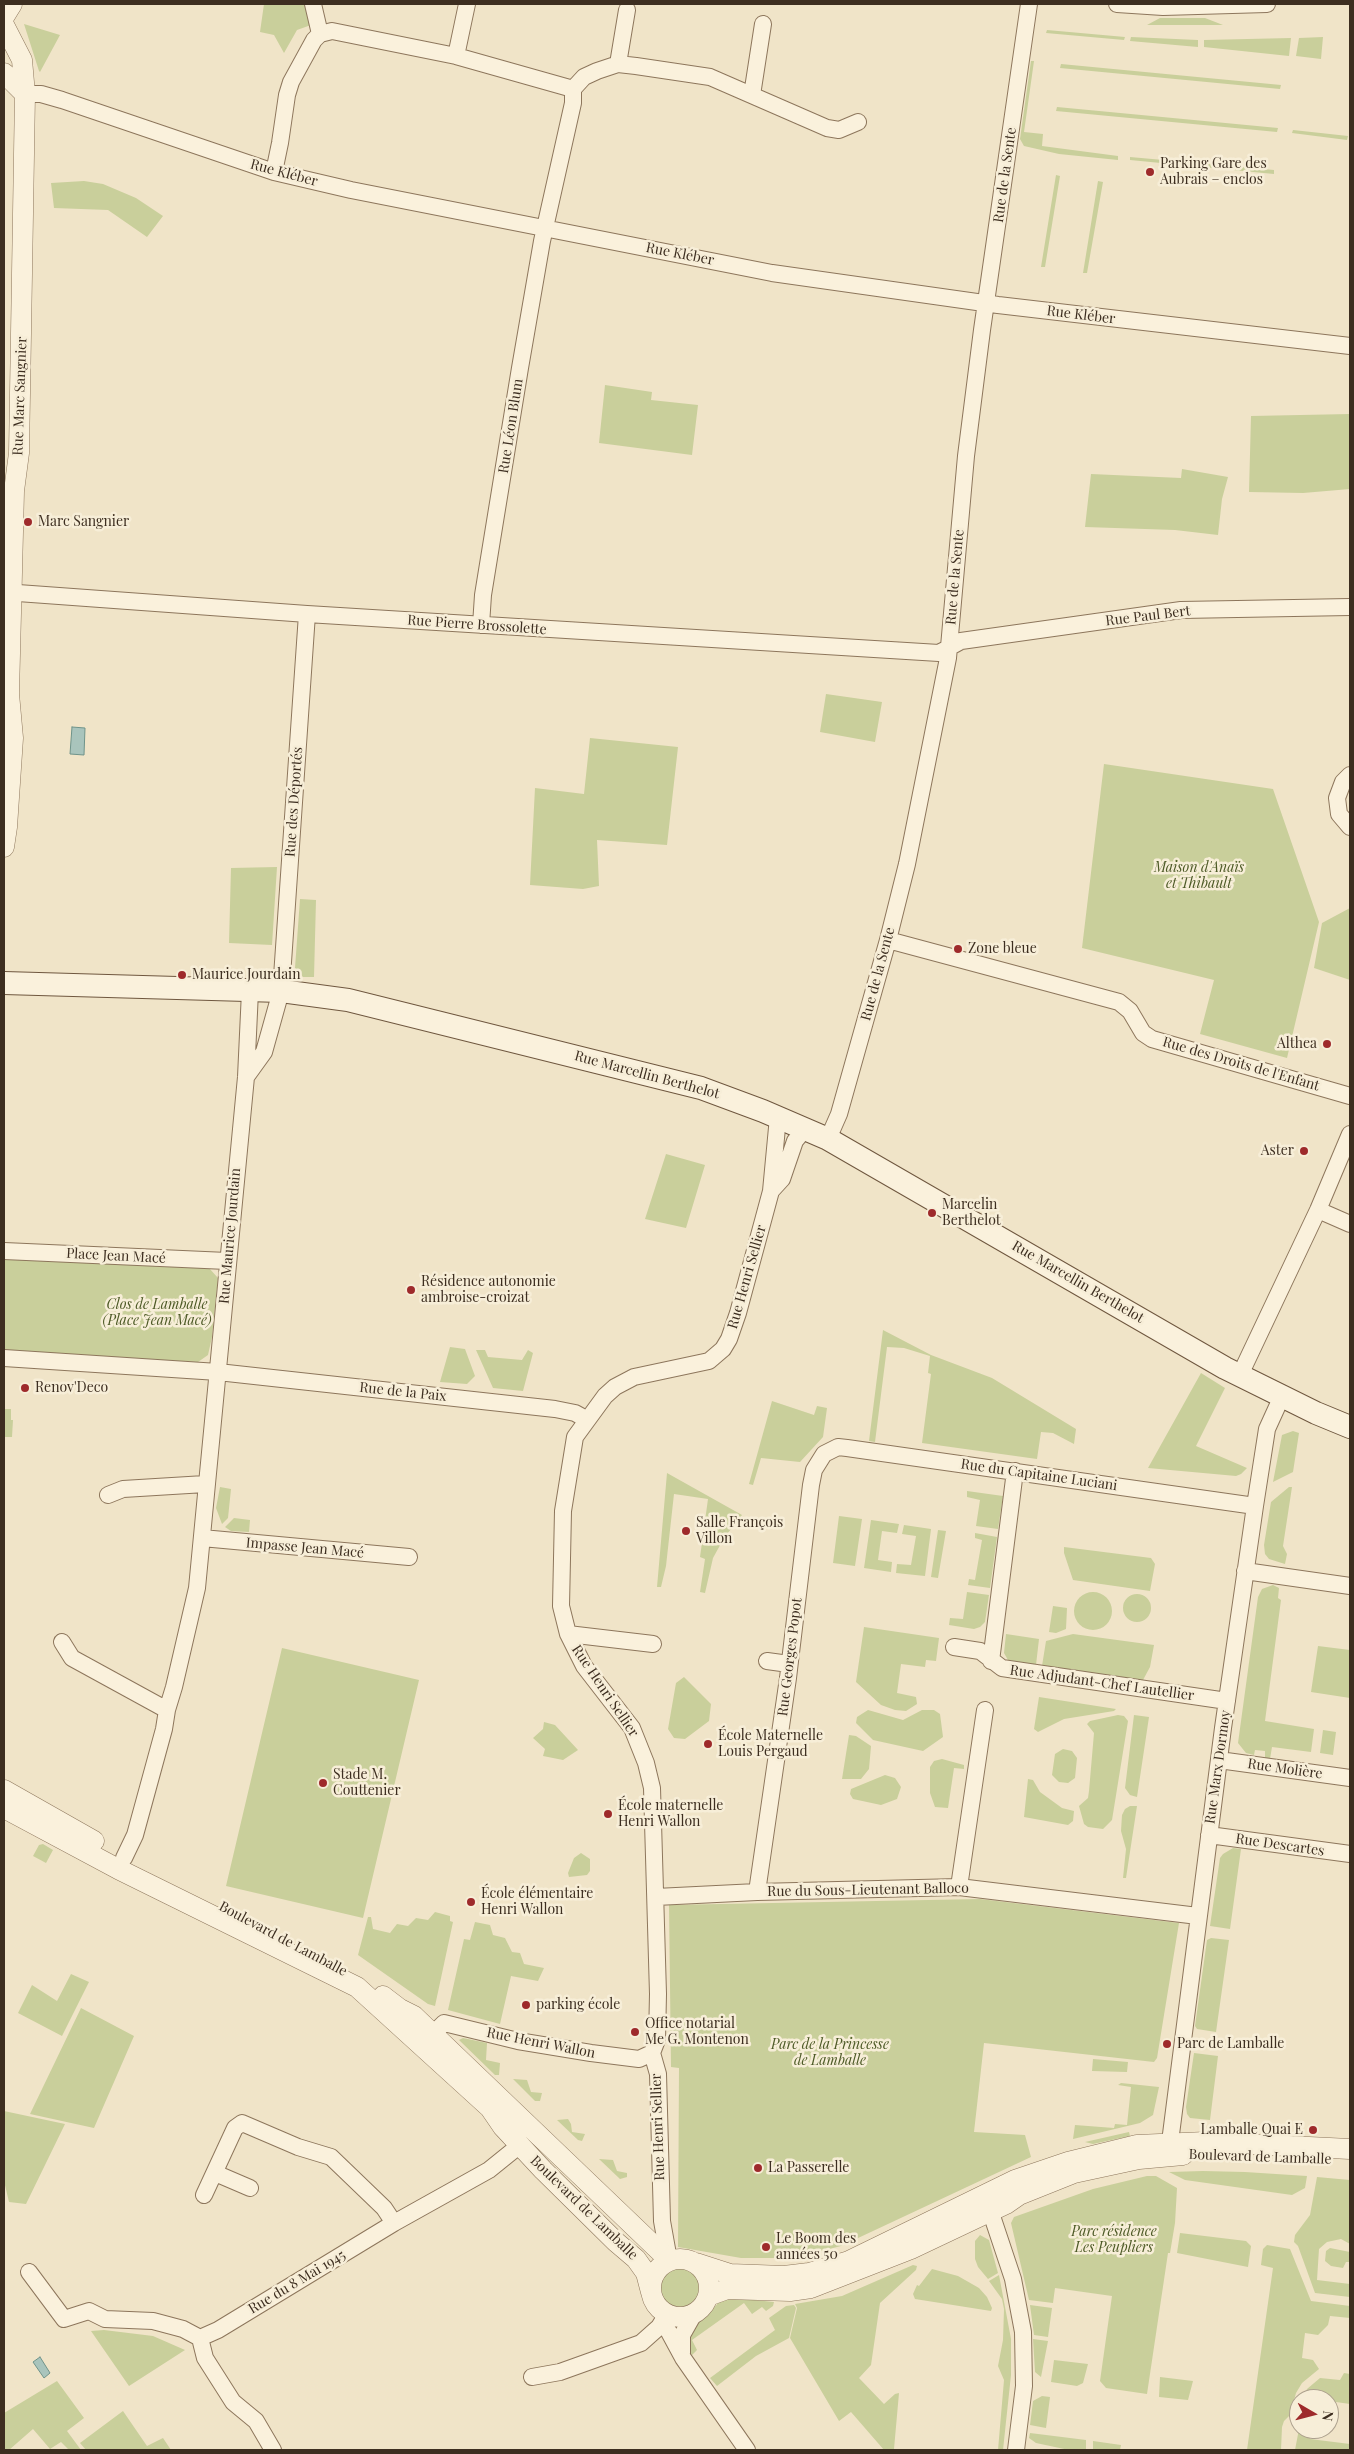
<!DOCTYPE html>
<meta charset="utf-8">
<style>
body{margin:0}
#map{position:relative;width:1354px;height:2454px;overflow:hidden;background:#f0e4c8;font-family:"Playfair Display",serif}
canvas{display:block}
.frame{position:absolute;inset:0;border:5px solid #3d2e20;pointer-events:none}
.north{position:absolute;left:1289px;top:2389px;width:50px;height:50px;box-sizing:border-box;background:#f7eed8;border:1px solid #ada18e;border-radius:50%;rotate:98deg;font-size:14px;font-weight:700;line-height:20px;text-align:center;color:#3d2e20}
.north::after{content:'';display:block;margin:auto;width:18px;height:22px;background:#9e2a2b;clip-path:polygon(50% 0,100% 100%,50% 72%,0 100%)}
</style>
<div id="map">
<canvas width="1354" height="2454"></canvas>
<div class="frame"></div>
<div class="north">N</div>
</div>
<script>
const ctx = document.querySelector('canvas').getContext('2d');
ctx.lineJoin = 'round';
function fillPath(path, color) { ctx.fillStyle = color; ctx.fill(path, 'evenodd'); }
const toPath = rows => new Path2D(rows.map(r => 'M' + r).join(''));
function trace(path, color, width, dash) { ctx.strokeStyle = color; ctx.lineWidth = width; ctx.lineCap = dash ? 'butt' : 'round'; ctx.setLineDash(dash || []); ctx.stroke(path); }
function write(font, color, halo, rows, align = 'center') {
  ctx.font = font + ' "Playfair Display",serif'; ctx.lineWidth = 5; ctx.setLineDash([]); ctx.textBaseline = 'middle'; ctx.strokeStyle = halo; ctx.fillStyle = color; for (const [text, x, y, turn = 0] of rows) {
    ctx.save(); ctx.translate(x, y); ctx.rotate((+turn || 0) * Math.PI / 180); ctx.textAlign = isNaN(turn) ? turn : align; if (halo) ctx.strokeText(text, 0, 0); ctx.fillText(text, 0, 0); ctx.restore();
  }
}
fillPath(toPath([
 [264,4,306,4,311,25,297,30,284,53,274,35,260,32],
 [1160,18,1205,18,1223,25,1147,25],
 [24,24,60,35,40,72,39,71],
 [1047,30,1125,37,1124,40,1046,33],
 [1131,37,1198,40,1198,47,1130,41],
 [1323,37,1321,59,1296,56,1299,38],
 [1291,38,1289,56,1204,47,1204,40],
 [1031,61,1034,61,1024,132,1043,134,1042,146,1118,156,1118,160,1059,154,1024,146,1020,139],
 [1061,64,1281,85,1280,89,1060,68],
 [1057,107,1278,128,1277,132,1056,111],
 [1293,130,1348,136,1347,140,1292,133],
 [1130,157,1274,170,1274,174,1130,160],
 [1056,175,1060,176,1045,267,1041,267],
 [84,181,103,184,136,198,163,216,147,237,108,210,54,208,51,183],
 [1098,181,1103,182,1087,273,1083,273],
 [605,385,652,392,651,400,698,405,692,455,599,443],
 [1350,414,1350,489,1303,493,1249,492,1251,416],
 [1182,469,1228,477,1222,499,1218,535,1175,530,1085,527,1091,474,1181,478],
 [826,694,882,702,875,742,820,732],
 [590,738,678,747,667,845,597,840,599,886,583,889,530,885,535,788,584,794],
 [1104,764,1273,789,1319,922,1287,1058,1200,1034,1214,980,1082,948],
 [277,867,272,945,229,943,231,868],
 [300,899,316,900,314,977,303,977,295,968],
 [1350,908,1350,980,1314,968,1322,923],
 [666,1154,705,1165,686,1228,645,1219],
 [4,1259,209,1268,218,1278,212,1337,208,1355,198,1362,4,1352],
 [883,1330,931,1355,992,1378,1076,1429,1074,1444,1053,1433,1041,1432,1037,1459,922,1443,931,1374,928,1373,930,1356,904,1348,887,1347,875,1442,869,1441],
 [450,1347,465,1349,475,1376,467,1384,440,1382],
 [476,1350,485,1350,488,1357,522,1360,528,1350,533,1353,523,1391,493,1388],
 [1201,1373,1225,1388,1196,1446,1247,1468,1241,1474,1236,1476,1148,1468],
 [772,1401,814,1415,817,1406,827,1408,823,1437,800,1462,761,1458,753,1485,749,1484],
 [4,1409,11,1409,11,1420,13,1420,12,1437,4,1437],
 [1293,1431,1299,1433,1293,1472,1273,1482,1282,1435],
 [667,1473,742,1515,724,1538,713,1558,705,1593,700,1592,705,1559,700,1557,708,1499,674,1494,666,1566,661,1587,657,1587],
 [220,1487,231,1489,228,1518,222,1524,216,1508],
 [1289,1487,1292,1487,1283,1546,1287,1554,1285,1564,1269,1559,1265,1554,1264,1545,1271,1502],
 [967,1491,1003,1496,998,1529,976,1526,980,1500,967,1497],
 [839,1516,862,1519,855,1566,833,1563],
 [234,1518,250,1520,249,1532,231,1531,225,1527],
 [871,1520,899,1524,897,1533,882,1531,878,1560,892,1562,891,1572,864,1568],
 [904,1525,931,1529,925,1576,896,1573,897,1564,911,1565,916,1536,902,1534],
 [938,1530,946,1531,938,1578,931,1577],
 [975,1533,997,1537,990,1588,968,1585,969,1579,975,1580,982,1540,975,1538],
 [1064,1547,1151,1558,1155,1564,1150,1591,1073,1580,1064,1553],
 [1273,1585,1279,1588,1278,1598,1281,1600,1265,1721,1314,1729,1311,1752,1272,1747,1270,1759,1265,1758,1265,1751,1255,1750,1254,1755,1246,1753,1238,1743,1258,1597,1262,1589],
 '1074 1611a19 19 0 1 1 38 0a19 19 0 1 1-38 0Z',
 [967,1592,989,1595,985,1622,980,1627,974,1629,949,1625,950,1618,963,1619],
 '1123 1608a14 14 0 1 1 28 0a14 14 0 1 1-28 0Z',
 [1053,1606,1067,1608,1066,1629,1056,1633,1049,1632],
 [864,1627,939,1638,936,1661,926,1660,925,1667,901,1664,897,1693,916,1697,917,1704,906,1711,895,1710,881,1705,856,1682],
 [1006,1634,1039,1639,1036,1665,1008,1660,1004,1653],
 [1073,1634,1154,1645,1150,1667,1143,1680,1042,1666,1046,1641],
 [1318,1646,1350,1650,1350,1698,1311,1692],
 [282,1648,419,1680,363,1918,226,1886],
 [684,1677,711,1704,709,1721,685,1739,674,1738,668,1729,676,1683],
 [1039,1697,1116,1709,1114,1711,1064,1719,1038,1732,1034,1729],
 [868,1710,903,1720,922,1710,934,1710,940,1714,943,1737,923,1751,873,1740,856,1723,857,1717],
 [1118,1715,1124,1716,1128,1721,1112,1820,1103,1829,1088,1827,1084,1824,1079,1806,1088,1798,1089,1791,1094,1733,1087,1724,1090,1721],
 [1134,1715,1149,1717,1137,1797,1130,1795,1125,1788],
 [544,1722,555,1725,578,1750,563,1760,543,1756,545,1749,533,1738,543,1729],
 [1323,1730,1336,1732,1333,1755,1320,1753],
 [849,1735,856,1736,871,1746,869,1769,861,1779,842,1779],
 [1063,1749,1072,1751,1077,1758,1075,1778,1068,1783,1059,1782,1052,1775,1055,1754],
 [942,1759,964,1765,964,1769,954,1768,948,1808,935,1807,930,1793,930,1767,934,1761],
 [885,1775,895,1778,901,1787,897,1799,881,1805,853,1799,850,1794,851,1789],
 [1028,1779,1033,1780,1040,1792,1062,1808,1074,1811,1073,1821,1068,1825,1024,1817],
 [1130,1806,1137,1806,1126,1878,1123,1878,1126,1849,1121,1831,1122,1815,1125,1809],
 [43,1844,53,1850,46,1863,33,1856,39,1845],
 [1233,1848,1241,1849,1230,1929,1210,1926,1220,1858,1223,1854],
 [581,1853,590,1859,590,1871,587,1875,569,1877,568,1873,574,1858],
 [980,1899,1179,1923,1157,2058,1154,2062,984,2043,974,2132,1025,2135,1031,2157,841,2246,794,2258,741,2258,678,2247,679,2068,671,2067,669,1905],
 [435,1912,450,1916,450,1921,453,1922,435,2006,428,2004,358,1955,368,1917,371,1917,373,1929,390,1933,397,1924,408,1926,416,1918,428,1920],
 [475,1922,490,1925,493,1935,505,1938,512,1952,520,1953,524,1964,544,1968,538,1981,511,1976,500,2024,448,2010,464,1939,470,1940],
 [1211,1938,1229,1940,1216,2032,1197,2029,1195,2026,1207,1940],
 [71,1974,89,1982,62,2036,18,2013,32,1985,57,2001],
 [81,2008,134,2036,94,2128,30,2114],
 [463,2038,487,2043,486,2060,500,2063,499,2075,495,2075,459,2040],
 [1194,2053,1218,2056,1210,2120,1190,2118,1187,2114,1186,2107],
 [1093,2059,1128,2062,1127,2072,1092,2071],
 [513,2079,527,2080,531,2092,542,2093,540,2101,535,2101],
 [1121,2083,1159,2087,1153,2115,1140,2123,1073,2139,1075,2125,1114,2128,1115,2124,1127,2125,1131,2087,1118,2085],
 [4,2111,65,2124,26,2204,9,2202,4,2181],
 [568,2119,571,2124,572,2132,585,2134,582,2141,578,2140,557,2120],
 [1129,2132,1130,2136,1093,2144,1085,2142],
 [599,2159,613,2160,617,2171,627,2173,627,2177,620,2179],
 [1203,2171,1245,2172,1307,2176,1305,2188,1292,2195,1185,2180,1169,2172],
 [1147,2176,1156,2176,1177,2188,1175,2223,1170,2253,1168,2253,1147,2394,1106,2388,1100,2381,1112,2296,1055,2288,1053,2303,1029,2300,1011,2223,1014,2217,1093,2189],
 [1317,2177,1350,2180,1350,2244,1341,2239,1327,2242,1319,2249,1317,2280,1350,2284,1350,2297,1315,2293,1298,2246,1294,2242,1295,2235,1310,2215],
 [1180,2233,1246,2241,1251,2246,1248,2267,1177,2253],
 [980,2235,989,2240,998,2273,988,2279,978,2267,975,2259,975,2241],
 [1267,2245,1290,2249,1311,2301,1350,2306,1350,2318,1330,2316,1328,2325,1318,2335,1305,2333,1302,2358,1313,2360,1319,2369,1302,2383,1296,2393,1290,2415,1284,2421,1282,2427,1281,2450,1247,2450,1273,2268,1261,2265,1263,2249],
 [1330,2248,1350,2252,1350,2262,1346,2262,1343,2268,1331,2266,1325,2261,1326,2251],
 '658 2287a22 22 0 1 1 44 0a22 22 0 1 1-44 0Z',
 [913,2265,917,2266,916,2270,880,2303,871,2365,859,2378,884,2404,895,2394,899,2393,894,2449,898,2450,884,2450,851,2412,839,2421,790,2338,797,2308,795,2304,842,2296],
 [932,2269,958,2276,979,2288,987,2297,992,2308,991,2311,915,2299,913,2294,917,2285,919,2286],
 [999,2275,1011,2339,1011,2375,1003,2450,998,2450,1004,2380,998,2366,1003,2340,1004,2309,1002,2299,989,2281],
 [735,2298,774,2302,773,2306,766,2311,762,2307,752,2314,744,2303,692,2340,697,2350,692,2355,688,2349,690,2328,705,2317,720,2301],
 [794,2305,796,2308,789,2338,756,2356,717,2386,710,2378,775,2330,769,2318,786,2306],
 [1030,2305,1052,2308,1048,2337,1034,2335],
 [104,2330,153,2336,185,2350,129,2386,91,2331],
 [1033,2339,1048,2341,1041,2377,1035,2372],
 [1054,2360,1088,2364,1083,2383,1077,2386,1051,2382],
 [1344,2373,1350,2374,1350,2404,1329,2401,1329,2399,1302,2399,1307,2389,1320,2378,1340,2380],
 [1160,2377,1193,2381,1188,2400,1159,2397],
 [57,2381,84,2418,67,2431,81,2450,69,2450,61,2442,50,2449,33,2429,9,2450,4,2450,4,2413],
 [1042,2396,1050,2397,1046,2428,1030,2425,1033,2401],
 [123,2411,147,2446,163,2438,171,2450,86,2450,80,2443],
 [1299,2429,1311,2429,1310,2439,1350,2444,1350,2450,1295,2450],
 [1030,2433,1086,2440,1086,2450,1069,2450,1036,2443,1029,2438],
 [1093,2441,1121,2445,1120,2450,1093,2450]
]), '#c9cf9b');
const water = toPath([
 [72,727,85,728,84,755,70,754,72,727],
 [40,2357,50,2373,44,2378,33,2362,40,2357]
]);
fillPath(water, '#a9c4bc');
trace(water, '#6f938a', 1);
const minor = toPath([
 [313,4,320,34],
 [1117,4,1163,7,1267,4],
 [456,56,467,4],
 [618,64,627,10],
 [25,94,41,94,62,100,274,172,351,190,772,273,998,305,1350,346],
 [752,95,763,24],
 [274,172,280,143,287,95,291,82,314,40,320,34,332,31,456,56,573,89],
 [4,592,307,614,939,653,961,641,1181,610,1350,607],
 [481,625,483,595,520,368,542,241,573,103,573,89,584,77,597,71,618,64,636,66,710,77,827,128,839,130,858,122],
 [1350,775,1343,782,1337,798,1339,814,1350,827],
 [888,940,1119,1002,1130,1011,1143,1033,1152,1039,1350,1096],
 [246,1077,264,1052,281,991,307,614],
 [828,1139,839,1114,888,940,907,864,948,658,966,456,982,330,1029,4],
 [771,1191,782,1179,795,1141,805,1129],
 [1318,1210,1350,1224],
 [4,1251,227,1261],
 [4,1358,218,1372,555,1409,575,1413,586,1419],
 [1240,1375,1318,1210,1350,1134],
 [108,1495,123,1489,205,1484],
 [202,1538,409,1557],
 [1245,1571,1350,1586],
 [568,1634,653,1644],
 [62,1642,72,1658,167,1710],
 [954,1647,980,1651,1002,1668,1227,1701],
 [767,1661,789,1664],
 [991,1661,1015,1471],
 [1219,1760,1350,1778],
 [1209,1835,1350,1854],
 [124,1858,135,1835,164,1729,167,1710,174,1687,197,1588,246,1077,250,991],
 [959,1887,985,1710],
 [757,1892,788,1678,811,1485,814,1470,824,1454,838,1447,847,1448,1255,1506],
 [656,1897,757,1892,959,1887,1198,1916],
 [433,2034,444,2023,518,2041,591,2053,639,2059,652,2053],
 [1170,2142,1223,1728,1255,1506,1267,1429,1282,1396],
 [215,2173,250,2188],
 [204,2195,235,2128,242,2123,298,2147,331,2157,384,2208,394,2223],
 [990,2210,1013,2279,1023,2332,1024,2386,1016,2450],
 [669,2260,662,2221,658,2074,652,2053,657,2040,658,1994,652,1788,646,1763,632,1728,584,1666,568,1634,561,1606,563,1511,575,1437,605,1396,615,1387,634,1377,709,1361,723,1349,729,1339,738,1313,771,1191,778,1117],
 [29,2272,64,2319,89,2311,105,2319,153,2321,183,2329,200,2338,205,2358,233,2402,256,2421,273,2450],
 [663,2321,683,2358,747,2450],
 [200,2338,218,2330,394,2223,489,2170,520,2145],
 [682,2353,682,2335,695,2312],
 [532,2377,560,2372,641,2343,659,2327,667,2314]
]);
const tertiary = toPath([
 [4,17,12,4],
 [4,25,22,60,25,94,19,453,14,491,9,694,13,738,7,827,4,847],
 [4,73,25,94],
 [4,1790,94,1841],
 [4,1808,118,1869,357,1987,490,2108,503,2127,543,2170,616,2242,636,2259,646,2273,651,2292],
 [383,1996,400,2009,414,2016,669,2260],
 '651 2288a29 29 0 1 1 58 0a29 29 0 1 1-58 0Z',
 [696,2263,730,2274,784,2276,809,2273,849,2261,1015,2180,1068,2162,1137,2145,1206,2142,1350,2149],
 [708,2296,727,2289,790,2291,811,2288,911,2249,1006,2204,1019,2195,1074,2173,1139,2159,1183,2155]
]);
const secondary = toPath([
 [4,983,281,991,348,1000,701,1088,763,1111,828,1139,1225,1368,1316,1413,1350,1427]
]);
trace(minor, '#8d765c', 18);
trace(tertiary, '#8d765c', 21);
trace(secondary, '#6f573f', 24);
trace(minor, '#faf1dc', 16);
trace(tertiary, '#faf1dc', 20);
trace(secondary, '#faf1dc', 22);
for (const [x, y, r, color] of [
 [1150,172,5,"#9e2a2b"],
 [28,522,5,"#9e2a2b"],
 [958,949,5,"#9e2a2b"],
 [182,975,5,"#9e2a2b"],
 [1327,1044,5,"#9e2a2b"],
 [1304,1151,5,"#9e2a2b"],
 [932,1213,5,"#9e2a2b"],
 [411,1290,5,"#9e2a2b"],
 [25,1388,5,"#9e2a2b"],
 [686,1531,5,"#9e2a2b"],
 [708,1744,5,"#9e2a2b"],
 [323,1783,5,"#9e2a2b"],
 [608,1814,5,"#9e2a2b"],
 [471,1902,5,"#9e2a2b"],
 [526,2005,5,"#9e2a2b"],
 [635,2032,5,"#9e2a2b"],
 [1167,2044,5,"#9e2a2b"],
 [1313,2130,5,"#9e2a2b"],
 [758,2168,5,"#9e2a2b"],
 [766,2247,5,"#9e2a2b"]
]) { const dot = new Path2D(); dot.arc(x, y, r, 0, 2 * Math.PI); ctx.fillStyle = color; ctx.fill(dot); trace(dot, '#f7eed8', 2); }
write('14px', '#3d2e20', '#f7eed8', [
 ["Parking Gare des",1160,164],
 ["Aubrais – enclos",1160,180],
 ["Marc Sangnier",38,522],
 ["Zone bleue",968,949],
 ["Maurice Jourdain",192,975],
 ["Althea",1317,1044,"right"],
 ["Aster",1294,1151,"right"],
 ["Marcelin",942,1205],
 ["Berthelot",942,1221],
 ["Résidence autonomie",421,1282],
 ["ambroise-croizat",421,1298],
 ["Renov'Deco",35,1388],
 ["Salle François",696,1523],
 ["Villon",696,1539],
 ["École Maternelle",718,1736],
 ["Louis Pergaud",718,1752],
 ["Stade M.",333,1775],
 ["Couttenier",333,1791],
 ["École maternelle",618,1806],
 ["Henri Wallon",618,1822],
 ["École élémentaire",481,1894],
 ["Henri Wallon",481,1910],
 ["parking école",536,2005],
 ["Office notarial",645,2024],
 ["Me G. Montenon",645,2040],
 ["Parc de Lamballe",1177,2044],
 ["Lamballe Quai E",1303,2130,"right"],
 ["La Passerelle",768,2168],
 ["Le Boom des",776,2239],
 ["années 50",776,2255]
], 'left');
write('14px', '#3d2e20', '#f7eed8', [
 ["Rue Kléber",284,173,15],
 ["Rue de la Sente",1005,175,-82],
 ["Rue Kléber",680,254,11],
 ["Rue Kléber",1081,315,7],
 ["Rue Marc Sangnier",20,396,-88],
 ["Rue Léon Blum",511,426,-81],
 ["Rue de la Sente",955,577,-85],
 ["Rue Paul Bert",1148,616,-7],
 ["Rue Pierre Brossolette",477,625,4],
 ["Rue des Déportés",294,802,-86],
 ["Rue de la Sente",878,974,-75],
 ["Rue des Droits de l'Enfant",1241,1064,16],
 ["Rue Marcellin Berthelot",647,1075,15],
 ["Rue Maurice Jourdain",230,1236,-85],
 ["Place Jean Macé",116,1256,3],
 ["Rue Henri Sellier",747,1277,-74],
 ["Rue Marcellin Berthelot",1078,1282,30],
 ["Rue de la Paix",403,1392,6],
 ["Rue du Capitaine Luciani",1039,1475,8],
 ["Impasse Jean Macé",305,1548,5],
 ["Rue Georges Popot",790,1657,-83],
 ["Rue Adjudant-Chef Lautellier",1102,1683,8],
 ["Rue Henri Sellier",605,1691,56],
 ["Rue Marx Dormoy",1218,1767,-82],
 ["Rue Molière",1285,1769,8],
 ["Rue Descartes",1280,1845,8],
 ["Rue du Sous-Lieutenant Balloco",868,1890,-1],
 ["Boulevard de Lamballe",283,1939,28],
 ["Rue Henri Wallon",541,2043,11],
 ["Rue Henri Sellier",658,2127,-92],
 ["Boulevard de Lamballe",1260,2157,2],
 ["Boulevard de Lamballe",584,2208,44],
 ["Rue du 8 Mai 1945",297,2282,-31]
]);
write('italic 14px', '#4d5a26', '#f7eed8', [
 ["Maison d'Anaïs",1199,868],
 ["et Thibault",1199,884],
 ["Clos de Lamballe",157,1305],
 ["(Place Jean Macé)",157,1321],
 ["Parc de la Princesse",830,2045],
 ["de Lamballe",830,2061],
 ["Parc résidence",1114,2232],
 ["Les Peupliers",1114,2248]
]);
</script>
